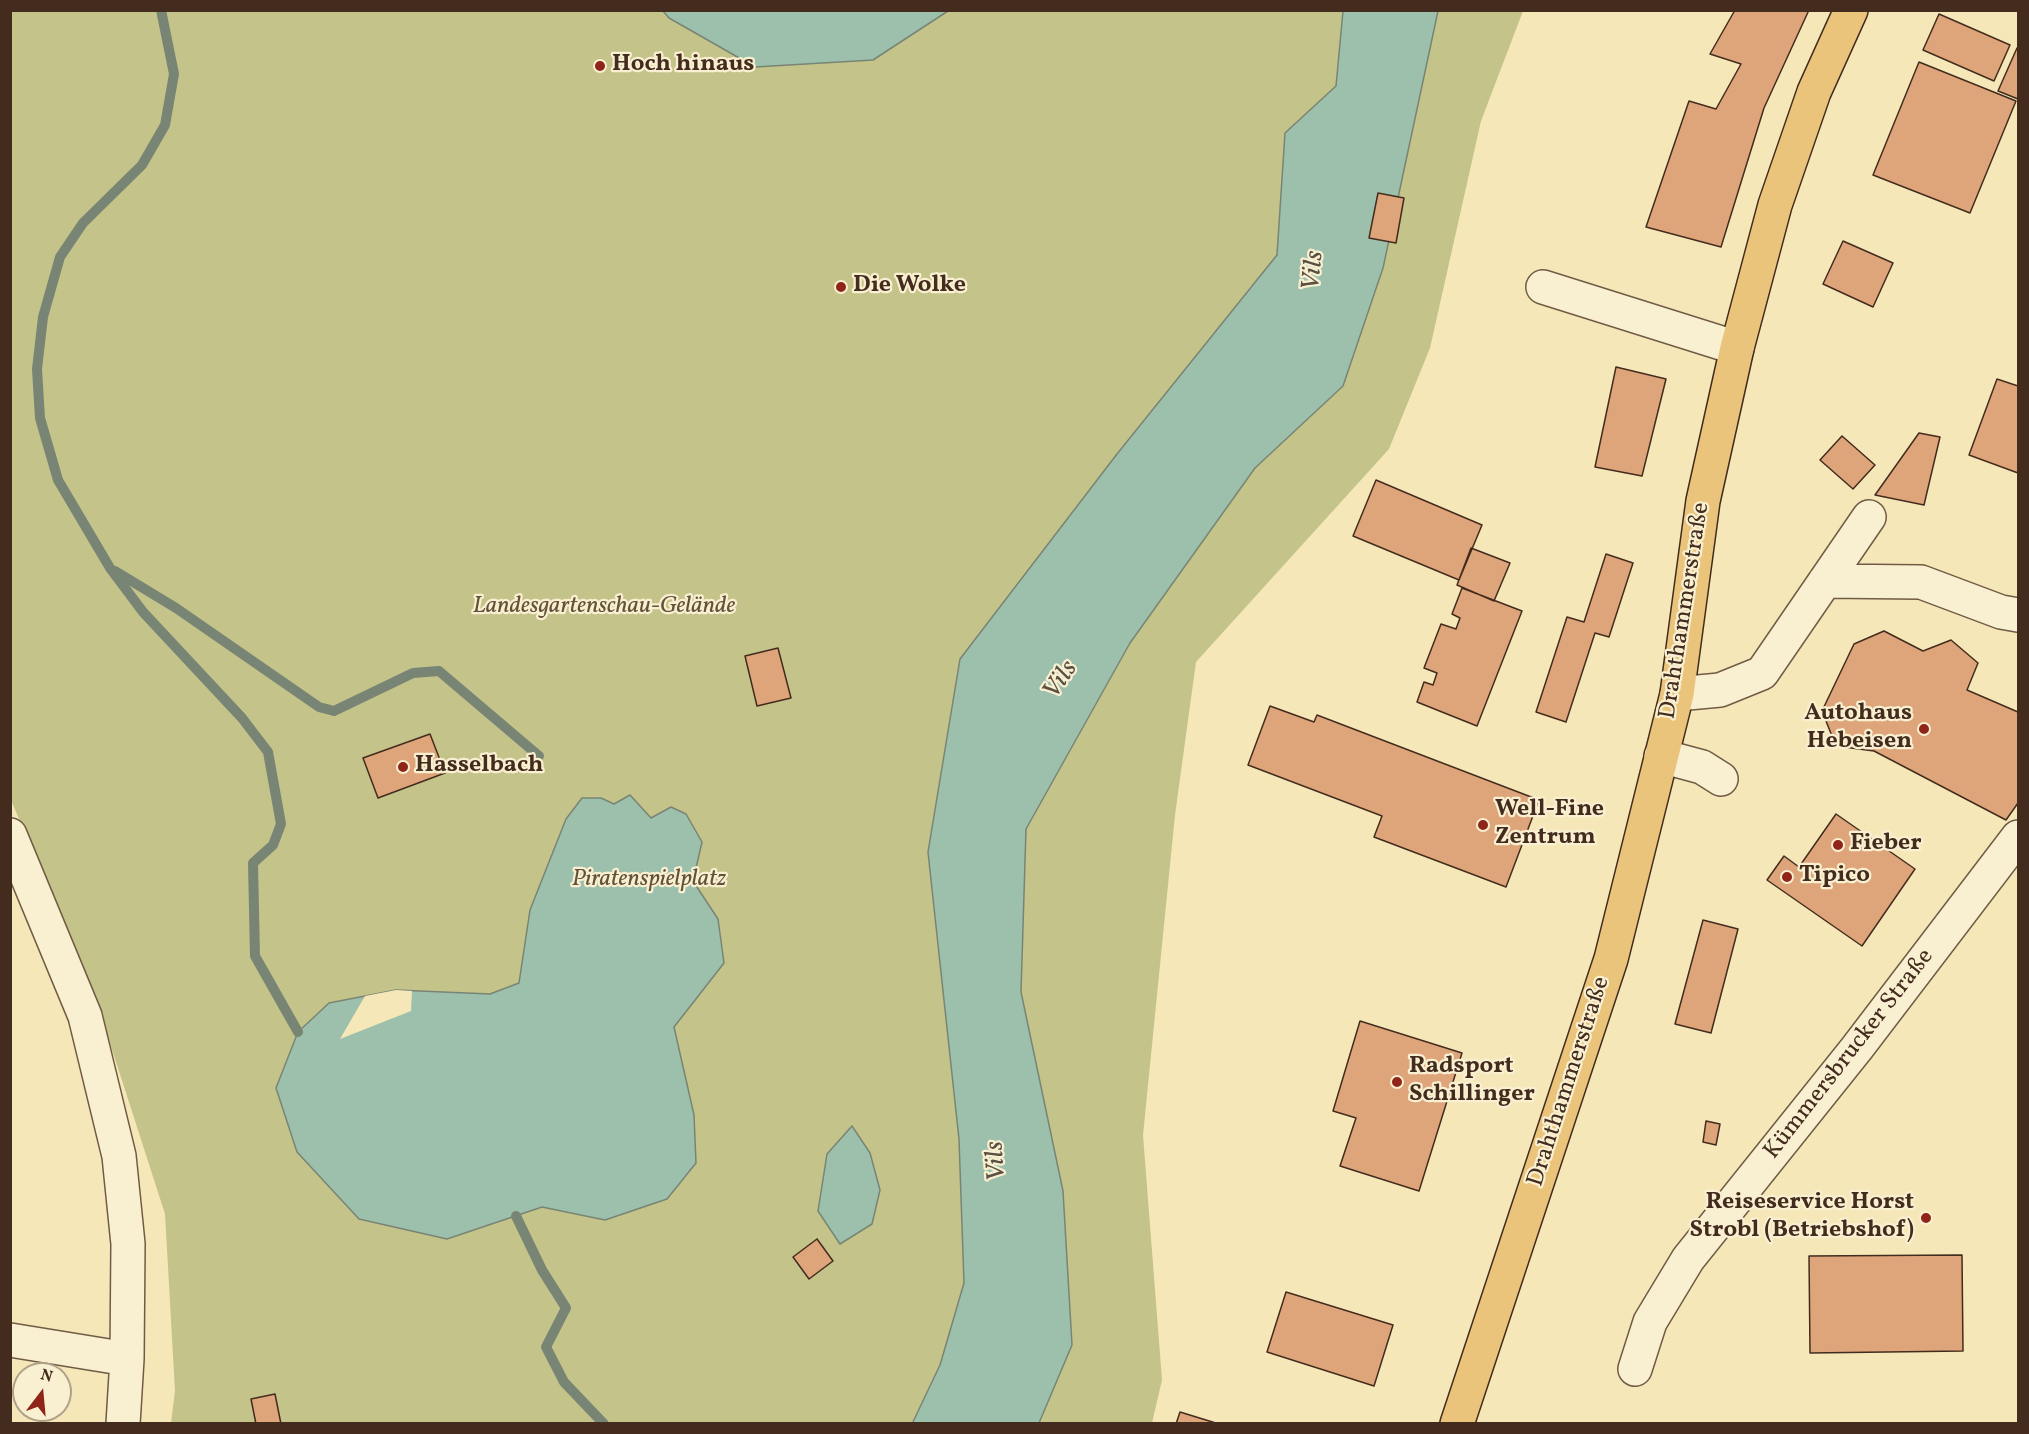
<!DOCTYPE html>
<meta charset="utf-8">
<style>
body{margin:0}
#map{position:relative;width:2029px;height:1434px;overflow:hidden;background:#f6e7b8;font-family:Vollkorn,serif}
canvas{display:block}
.frame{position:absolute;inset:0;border:12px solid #432c1e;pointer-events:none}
.north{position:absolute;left:12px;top:1362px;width:60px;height:60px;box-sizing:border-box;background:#f9efd1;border:2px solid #b0a189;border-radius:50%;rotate:16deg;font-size:16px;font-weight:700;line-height:24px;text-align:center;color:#432c1e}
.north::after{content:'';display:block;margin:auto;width:21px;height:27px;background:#8f2418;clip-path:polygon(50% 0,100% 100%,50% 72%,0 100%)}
</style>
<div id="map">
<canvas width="2029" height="1434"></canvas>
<div class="frame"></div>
<div class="north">N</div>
</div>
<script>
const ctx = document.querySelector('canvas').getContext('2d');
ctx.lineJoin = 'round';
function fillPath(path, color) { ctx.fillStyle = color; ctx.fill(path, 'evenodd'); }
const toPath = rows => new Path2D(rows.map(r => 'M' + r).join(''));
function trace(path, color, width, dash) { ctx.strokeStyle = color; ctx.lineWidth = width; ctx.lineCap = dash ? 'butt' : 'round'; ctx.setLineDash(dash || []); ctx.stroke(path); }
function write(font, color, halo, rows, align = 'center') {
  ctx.font = font + ' Vollkorn,serif'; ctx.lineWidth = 4.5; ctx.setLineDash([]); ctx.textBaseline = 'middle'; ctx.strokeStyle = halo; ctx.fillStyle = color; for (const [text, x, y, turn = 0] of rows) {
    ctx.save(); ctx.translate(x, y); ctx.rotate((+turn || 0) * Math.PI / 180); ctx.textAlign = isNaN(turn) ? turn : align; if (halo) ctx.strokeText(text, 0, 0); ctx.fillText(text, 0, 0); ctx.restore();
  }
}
fillPath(toPath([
 [10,11,1523,11,1481,121,1430,348,1389,449,1196,662,1175,815,1143,1135,1162,1380,1152,1423,171,1423,175,1391,165,1214,99,1009,11,800]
]), '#c3c38a');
const water = toPath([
 [663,11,948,11,873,60,755,67,669,18,663,11],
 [1343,11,1438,11,1383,268,1343,386,1255,468,1130,643,1026,829,1021,992,1063,1191,1072,1345,1039,1423,912,1424,940,1365,964,1283,959,1139,928,852,960,659,1117,454,1277,255,1285,133,1336,86,1343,11],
 [630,795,651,818,671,807,686,814,702,842,693,881,718,919,724,963,674,1027,694,1115,696,1163,667,1199,605,1220,542,1207,447,1239,359,1219,297,1152,276,1088,298,1032,329,1003,396,990,490,994,519,983,530,910,566,819,582,798,601,798,614,804,630,795],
 [852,1126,870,1153,880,1190,872,1224,840,1244,818,1211,827,1154,852,1126]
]);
fillPath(water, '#9dc0ad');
trace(water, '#798574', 1.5);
fillPath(toPath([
 [396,990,412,991,411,1011,340,1039,365,996]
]), '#f6e7b8');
trace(toPath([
 [161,10,174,74,165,125,142,165,83,223,60,257,43,317,37,369,40,418,58,480,110,568,143,612,242,718,268,752,281,824,273,845,253,863,255,956,298,1032],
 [115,571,176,608,319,707,334,711,413,673,439,671,539,756],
 [516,1216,542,1270,566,1308,546,1347,564,1382,604,1424]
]), '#798574', 10);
const building = toPath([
 [1735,10,1809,10,1764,108,1721,247,1646,227,1689,101,1716,109,1741,64,1710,54,1735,10],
 [1939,14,2010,45,1994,81,1923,50,1939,14],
 [2017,48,2018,48,2018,99,1998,91,2017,48],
 [1919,62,2016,101,1970,213,1873,175,1919,62],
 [1378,193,1404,198,1396,243,1369,238,1378,193],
 [1843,241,1893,263,1873,307,1823,284,1843,241],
 [1616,367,1666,379,1642,476,1595,467,1616,367],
 [1997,379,2018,386,2018,473,1969,455,1997,379],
 [1919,433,1940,437,1924,505,1875,495,1919,433],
 [1842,436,1875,465,1853,489,1820,460,1842,436],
 [1376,480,1482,525,1459,580,1353,536,1376,480],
 [1471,548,1510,563,1494,601,1457,585,1471,548],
 [1606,554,1633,563,1609,637,1595,633,1566,722,1536,712,1567,617,1584,622,1606,554],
 [1462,588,1522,611,1477,726,1417,702,1424,682,1433,685,1437,673,1424,668,1441,624,1456,629,1460,618,1452,614,1462,588],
 [1884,631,1923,651,1951,640,1978,663,1967,690,2018,712,2018,803,2006,820,1874,751,1836,746,1822,711,1854,644,1884,631],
 [778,648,791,698,757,706,745,656,778,648],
 [1270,706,1314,722,1317,715,1539,800,1506,887,1374,837,1382,816,1248,765,1270,706],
 [430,734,445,773,378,798,363,758,430,734],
 [1836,814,1915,869,1862,946,1767,880,1784,856,1799,867,1836,814],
 [1703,920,1738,929,1711,1033,1675,1024,1703,920],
 [1360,1021,1462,1053,1419,1191,1340,1166,1356,1118,1333,1111,1360,1021],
 [1706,1121,1720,1124,1716,1145,1703,1142,1706,1121],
 [817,1239,833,1261,809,1279,793,1257,817,1239],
 [1962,1255,1963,1351,1810,1353,1809,1256,1962,1255],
 [1286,1292,1393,1325,1374,1386,1267,1352,1286,1292],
 [275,1394,281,1424,256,1424,251,1399,275,1394],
 [1180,1412,1219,1424,1176,1424,1180,1412]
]);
fillPath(building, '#dfa57a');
trace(building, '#432c1e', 1.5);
const minor = toPath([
 [1543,287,1737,348],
 [1825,581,1921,582,2001,612,2018,615],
 [1677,694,1720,690,1762,673,1869,517],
 [1661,756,1702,767,1721,779],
 [10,835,85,1016,119,1156,128,1244,127,1359,123,1424],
 [10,1340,127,1359],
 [1635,1369,1650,1322,1688,1259,1857,1048,2018,837]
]);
const major = toPath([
 [1457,1424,1611,959,1677,694,1703,501,1737,348,1775,205,1814,92,1851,10]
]);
trace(minor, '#705b44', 36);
trace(major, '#432c1e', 36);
trace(minor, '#f9efd1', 33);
trace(major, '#ebc47c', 33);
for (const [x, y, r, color] of [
 [600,66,6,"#8f2418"],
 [841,287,6,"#8f2418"],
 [1924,729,6,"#8f2418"],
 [403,767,6,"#8f2418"],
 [1483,825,6,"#8f2418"],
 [1838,845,6,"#8f2418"],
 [1787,877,6,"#8f2418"],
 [1397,1082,6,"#8f2418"],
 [1926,1218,6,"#8f2418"]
]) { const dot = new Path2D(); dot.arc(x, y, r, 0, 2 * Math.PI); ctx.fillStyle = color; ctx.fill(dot); trace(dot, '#f9efd1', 2); }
write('bold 24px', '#432c1e', '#f9efd1', [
 ["Hoch hinaus",612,66],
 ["Die Wolke",853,287],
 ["Autohaus",1912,715,"right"],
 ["Hebeisen",1912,743,"right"],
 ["Hasselbach",415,767],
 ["Well-Fine",1495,811],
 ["Zentrum",1495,839],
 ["Fieber",1850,845],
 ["Tipico",1799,877],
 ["Radsport",1409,1068],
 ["Schillinger",1409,1096],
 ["Reiseservice Horst",1914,1204,"right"],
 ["Strobl (Betriebshof)",1914,1232,"right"]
], 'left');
write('italic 24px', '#635239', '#f9efd1', [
 ["Landesgartenschau-Gelände",604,608],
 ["Piratenspielplatz",649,881]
]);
write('24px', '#432c1e', '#f9efd1', [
 ["Drahthammerstraße",1686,611,-81],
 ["Kümmersbrucker Straße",1850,1055,-52],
 ["Drahthammerstraße",1570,1082,-72]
]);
write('italic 26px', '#5a5142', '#f9efd1', [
 ["Vils",1315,271,-84],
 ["Vils",1062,681,-56],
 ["Vils",998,1161,-94]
]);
</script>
